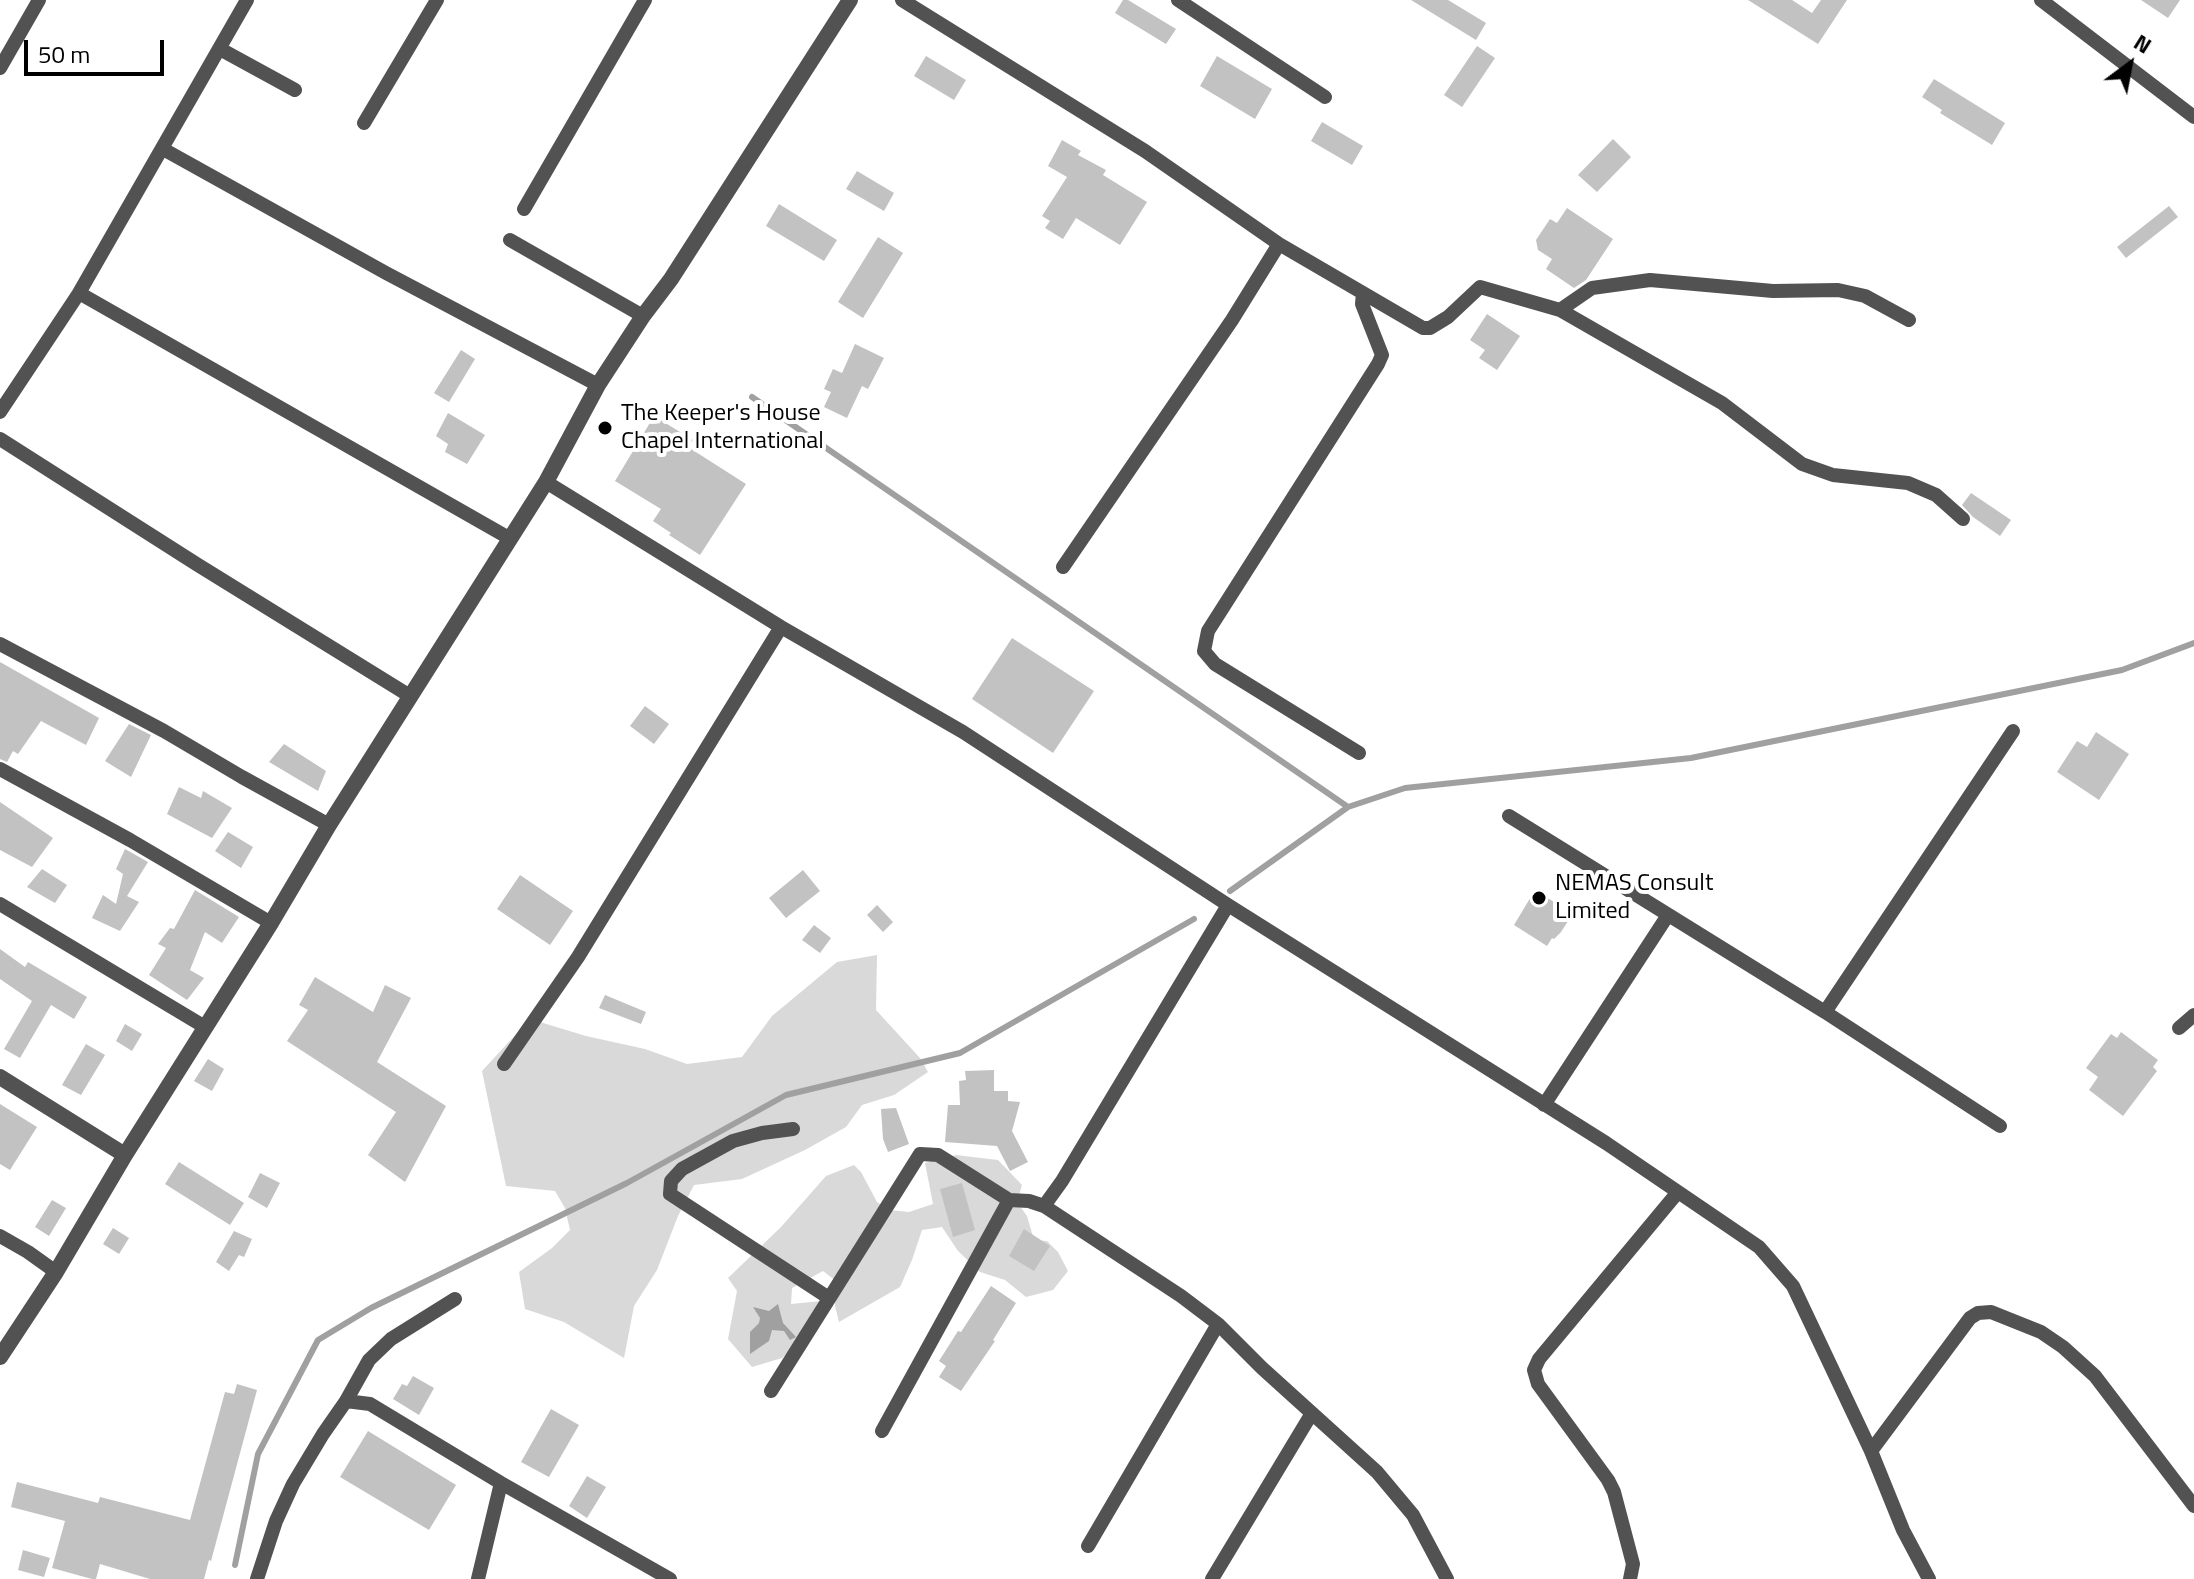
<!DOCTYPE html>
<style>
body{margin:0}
#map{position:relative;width:2194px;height:1579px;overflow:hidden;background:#fff;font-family:"Titillium Web",sans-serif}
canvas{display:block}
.north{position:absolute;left:2090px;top:24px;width:80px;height:80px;-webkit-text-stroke:6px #fff;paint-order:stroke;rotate:32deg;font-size:22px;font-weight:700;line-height:32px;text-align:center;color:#000}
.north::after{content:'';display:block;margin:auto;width:28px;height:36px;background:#000;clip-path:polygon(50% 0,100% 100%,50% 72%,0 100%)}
.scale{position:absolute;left:24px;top:40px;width:140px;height:36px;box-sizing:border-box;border:4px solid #000;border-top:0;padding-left:10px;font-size:24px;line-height:28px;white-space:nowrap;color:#000;-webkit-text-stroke:6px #fff;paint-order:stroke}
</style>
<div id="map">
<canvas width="2194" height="1579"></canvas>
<div class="north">N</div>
<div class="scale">50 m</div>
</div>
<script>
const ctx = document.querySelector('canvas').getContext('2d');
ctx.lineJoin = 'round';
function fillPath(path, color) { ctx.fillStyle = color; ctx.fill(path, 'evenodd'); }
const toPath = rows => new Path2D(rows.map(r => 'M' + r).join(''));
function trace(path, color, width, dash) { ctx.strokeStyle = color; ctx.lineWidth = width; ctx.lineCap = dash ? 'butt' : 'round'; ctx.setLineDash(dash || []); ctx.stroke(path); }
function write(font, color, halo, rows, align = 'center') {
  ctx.font = font + ' "Titillium Web",sans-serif'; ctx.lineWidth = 8; ctx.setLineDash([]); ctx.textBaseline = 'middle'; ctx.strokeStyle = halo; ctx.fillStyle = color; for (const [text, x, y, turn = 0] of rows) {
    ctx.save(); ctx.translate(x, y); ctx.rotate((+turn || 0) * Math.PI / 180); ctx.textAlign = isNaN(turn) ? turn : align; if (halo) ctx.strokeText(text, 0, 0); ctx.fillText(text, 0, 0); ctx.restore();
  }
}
fillPath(toPath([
 [877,955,876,1010,920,1058,928,1072,894,1095,862,1105,846,1127,805,1150,742,1179,694,1185,678,1216,657,1270,634,1306,624,1358,564,1322,525,1309,519,1272,552,1248,570,1230,565,1208,555,1191,506,1186,482,1071,530,1019,586,1036,645,1049,687,1064,742,1057,772,1016,837,962],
 [956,1155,998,1160,1022,1185,1017,1202,1027,1216,1034,1240,1047,1241,1058,1252,1068,1271,1053,1290,1026,1297,1005,1280,980,1272,958,1251,942,1227,922,1230,912,1260,900,1287,839,1322,835,1306,836,1281,823,1271,792,1288,791,1304,821,1301,806,1335,782,1358,752,1367,728,1339,737,1291,728,1278,781,1227,826,1176,854,1165,861,1172,877,1202,889,1210,909,1212,933,1204,925,1163]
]), '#d9d9d9');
fillPath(toPath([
 [778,1304,783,1323,796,1337,790,1340,784,1331,772,1330,769,1341,750,1354,750,1332,759,1323,760,1318,753,1307,769,1311]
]), '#a0a0a0');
trace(toPath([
 [752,397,1348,807],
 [1230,891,1348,807,1405,788,1691,758,2122,670,2194,643],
 [235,1565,258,1454,318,1340,371,1308,627,1183,786,1095,960,1053,1194,919]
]), '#a0a0a0', 6);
fillPath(toPath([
 [1123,0,1128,0,1176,29,1166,44,1115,13],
 [1411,0,1448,0,1486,23,1476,40],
 [1748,0,1792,0,1812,13,1821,0,1847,0,1818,44],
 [2141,0,2180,0,2168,18],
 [1477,46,1495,58,1462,107,1444,95],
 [926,56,966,80,954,100,914,76],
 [1217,56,1272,89,1255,119,1200,86],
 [1934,79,2005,123,1992,145,1940,113,1942,110,1922,97],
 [1322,122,1363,146,1352,165,1311,141],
 [1613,139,1631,157,1597,192,1578,175],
 [1062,140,1081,151,1078,155,1106,170,1103,175,1147,202,1120,245,1076,218,1063,239,1045,228,1050,221,1042,216,1067,177,1048,166],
 [857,171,894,193,884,211,846,189],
 [779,204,837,240,824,261,766,226],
 [2169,206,2178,217,2126,258,2117,247],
 [1567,208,1613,239,1586,280,1574,288,1546,269,1552,259,1538,250,1536,240,1550,219,1557,223],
 [878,237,903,253,863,318,838,302],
 [1487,314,1520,336,1497,370,1479,358,1485,350,1470,340],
 [855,344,884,358,868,389,862,386,847,418,824,407,831,392,824,389,833,369,842,373],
 [461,350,475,359,449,402,434,393],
 [448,413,485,435,467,464,445,452,448,444,436,436],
 [654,416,693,440,688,447,746,484,700,555,669,535,671,533,653,521,661,509,615,481],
 [1971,493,2011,520,2000,536,1973,517,1962,505],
 [1012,638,1094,691,1053,753,972,699],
 [0,662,99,718,86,745,41,721,18,754,13,751,7,762,0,759],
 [645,706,669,724,654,744,630,726],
 [129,724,151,735,131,777,105,761],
 [2096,732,2129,754,2099,800,2057,772,2077,741,2087,747],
 [284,744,326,771,318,791,269,762],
 [179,787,201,798,203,791,232,808,212,838,167,814],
 [0,802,53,838,32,867,0,850],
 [228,832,253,847,241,868,215,851],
 [125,849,148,862,127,896,139,902,120,931,92,918,103,895,116,904,123,874,116,869],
 [42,869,67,885,55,903,27,887],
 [803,870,820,891,786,918,769,898],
 [520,875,573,911,550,945,497,909],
 [195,890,239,917,222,943,205,932,190,970,204,978,187,1000,149,975,166,948,158,944,170,928,174,929],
 [1535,890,1562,907,1560,911,1570,918,1561,932,1554,939,1552,938,1547,946,1514,925],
 [877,905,893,922,883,932,867,915],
 [814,925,831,938,820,953,802,940],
 [0,949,25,967,28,962,87,997,74,1019,51,1005,20,1058,4,1049,32,1001,0,979],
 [315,977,373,1012,385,985,411,998,377,1062,446,1106,405,1182,368,1155,396,1112,287,1041,308,1010,299,1005],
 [605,995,646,1012,641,1024,599,1008],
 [125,1024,142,1034,132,1051,116,1041],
 [2121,1032,2158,1060,2153,1067,2157,1071,2123,1116,2089,1090,2098,1077,2086,1068,2111,1034,2117,1038],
 [86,1044,105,1055,81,1095,62,1085],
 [208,1059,224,1069,212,1091,194,1081],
 [994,1070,994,1091,1008,1091,1008,1101,1020,1102,1012,1131,1028,1162,1010,1171,997,1146,945,1142,948,1105,960,1105,959,1081,966,1080,965,1071],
 [0,1104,37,1127,10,1170,0,1164],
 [896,1108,909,1144,888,1152,883,1139,881,1109],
 [179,1162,244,1203,230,1225,165,1184],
 [260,1173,280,1183,267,1208,248,1197],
 [962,1183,975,1230,953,1237,940,1189],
 [52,1200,66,1208,49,1236,35,1227],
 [113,1228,129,1238,119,1254,103,1244],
 [1024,1229,1050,1246,1034,1271,1009,1256],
 [234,1231,252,1239,244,1257,239,1255,229,1271,216,1262],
 [991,1286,1016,1303,993,1340,995,1341,961,1391,939,1377,946,1366,939,1361,958,1331,961,1332],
 [413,1376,434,1388,419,1415,393,1399,402,1384,407,1386],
 [237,1384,257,1390,211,1561,209,1560,204,1579,150,1579,100,1564,96,1579,92,1579,52,1568,65,1521,11,1507,17,1482,98,1503,100,1497,190,1520,225,1392,234,1394],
 [551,1409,579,1425,549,1477,521,1462],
 [368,1431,456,1485,429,1530,340,1477],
 [587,1476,606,1487,587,1518,569,1506],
 [23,1550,50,1558,44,1577,18,1570]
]), '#c2c2c2');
trace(toPath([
 [902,0,1145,151,1279,244,1423,328,1430,328,1448,317,1480,287,1560,310,1722,403,1802,464,1833,475,1908,483,1936,495,1963,519],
 [1178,0,1325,97],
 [2041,0,2194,117],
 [220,49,295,90],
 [0,68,39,0],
 [364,123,437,0],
 [163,149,386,273,598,385],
 [524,209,645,0],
 [510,240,643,316],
 [79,293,509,538],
 [1560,310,1592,288,1650,280,1773,291,1838,290,1865,296,1909,320],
 [0,412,79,293,247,0],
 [0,439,198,565,410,696],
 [546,482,781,627,963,732,1228,905,1606,1143,1759,1247,1793,1286,1871,1451,1903,1530,1929,1579],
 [1063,567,1232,320,1279,244],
 [0,644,164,731,242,777,329,825],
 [1359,753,1215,664,1204,651,1208,631,1378,364,1382,355,1362,304,1363,293],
 [0,769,130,840,271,923],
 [1509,816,1825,1012,2000,1126],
 [0,904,205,1027],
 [1825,1012,2013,731],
 [2179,1028,2194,1015],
 [504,1064,578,957,781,627],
 [1544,1105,1668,915],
 [793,1129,762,1133,733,1141,682,1169,671,1181,670,1194,829,1298],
 [1044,1206,1062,1181,1228,905],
 [0,1236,28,1252,56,1272],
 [771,1391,920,1154,938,1155,1009,1200],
 [346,1401,369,1360,391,1339,455,1299],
 [882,1431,1009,1200,1029,1201,1044,1206,1181,1296,1218,1324,1262,1368,1377,1472,1413,1515,1447,1579],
 [1871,1451,1970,1318,1978,1313,1991,1312,2041,1332,2063,1347,2095,1376,2194,1506],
 [1088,1546,1218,1324],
 [257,1579,276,1521,293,1484,323,1434,346,1401,370,1404,501,1483,670,1579],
 [478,1579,501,1483],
 [1212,1579,1312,1413],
 [1630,1579,1633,1564,1614,1492,1608,1480,1538,1384,1534,1370,1539,1359,1678,1192]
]), '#525252', 14);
trace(toPath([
 [0,1077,125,1155],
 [0,1357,56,1272,125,1155,271,923,329,825,546,482,598,385,643,316,671,279,850,0]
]), '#525252', 16);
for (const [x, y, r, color] of [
 [605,428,8,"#000"],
 [1539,898,8,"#000"]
]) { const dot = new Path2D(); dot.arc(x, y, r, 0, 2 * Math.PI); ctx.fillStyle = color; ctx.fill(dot); trace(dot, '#fff', 3); }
write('24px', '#000', '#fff', [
 ["The Keeper's House",621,414],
 ["Chapel International",621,442],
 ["NEMAS Consult",1555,884],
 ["Limited",1555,912]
], 'left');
</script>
